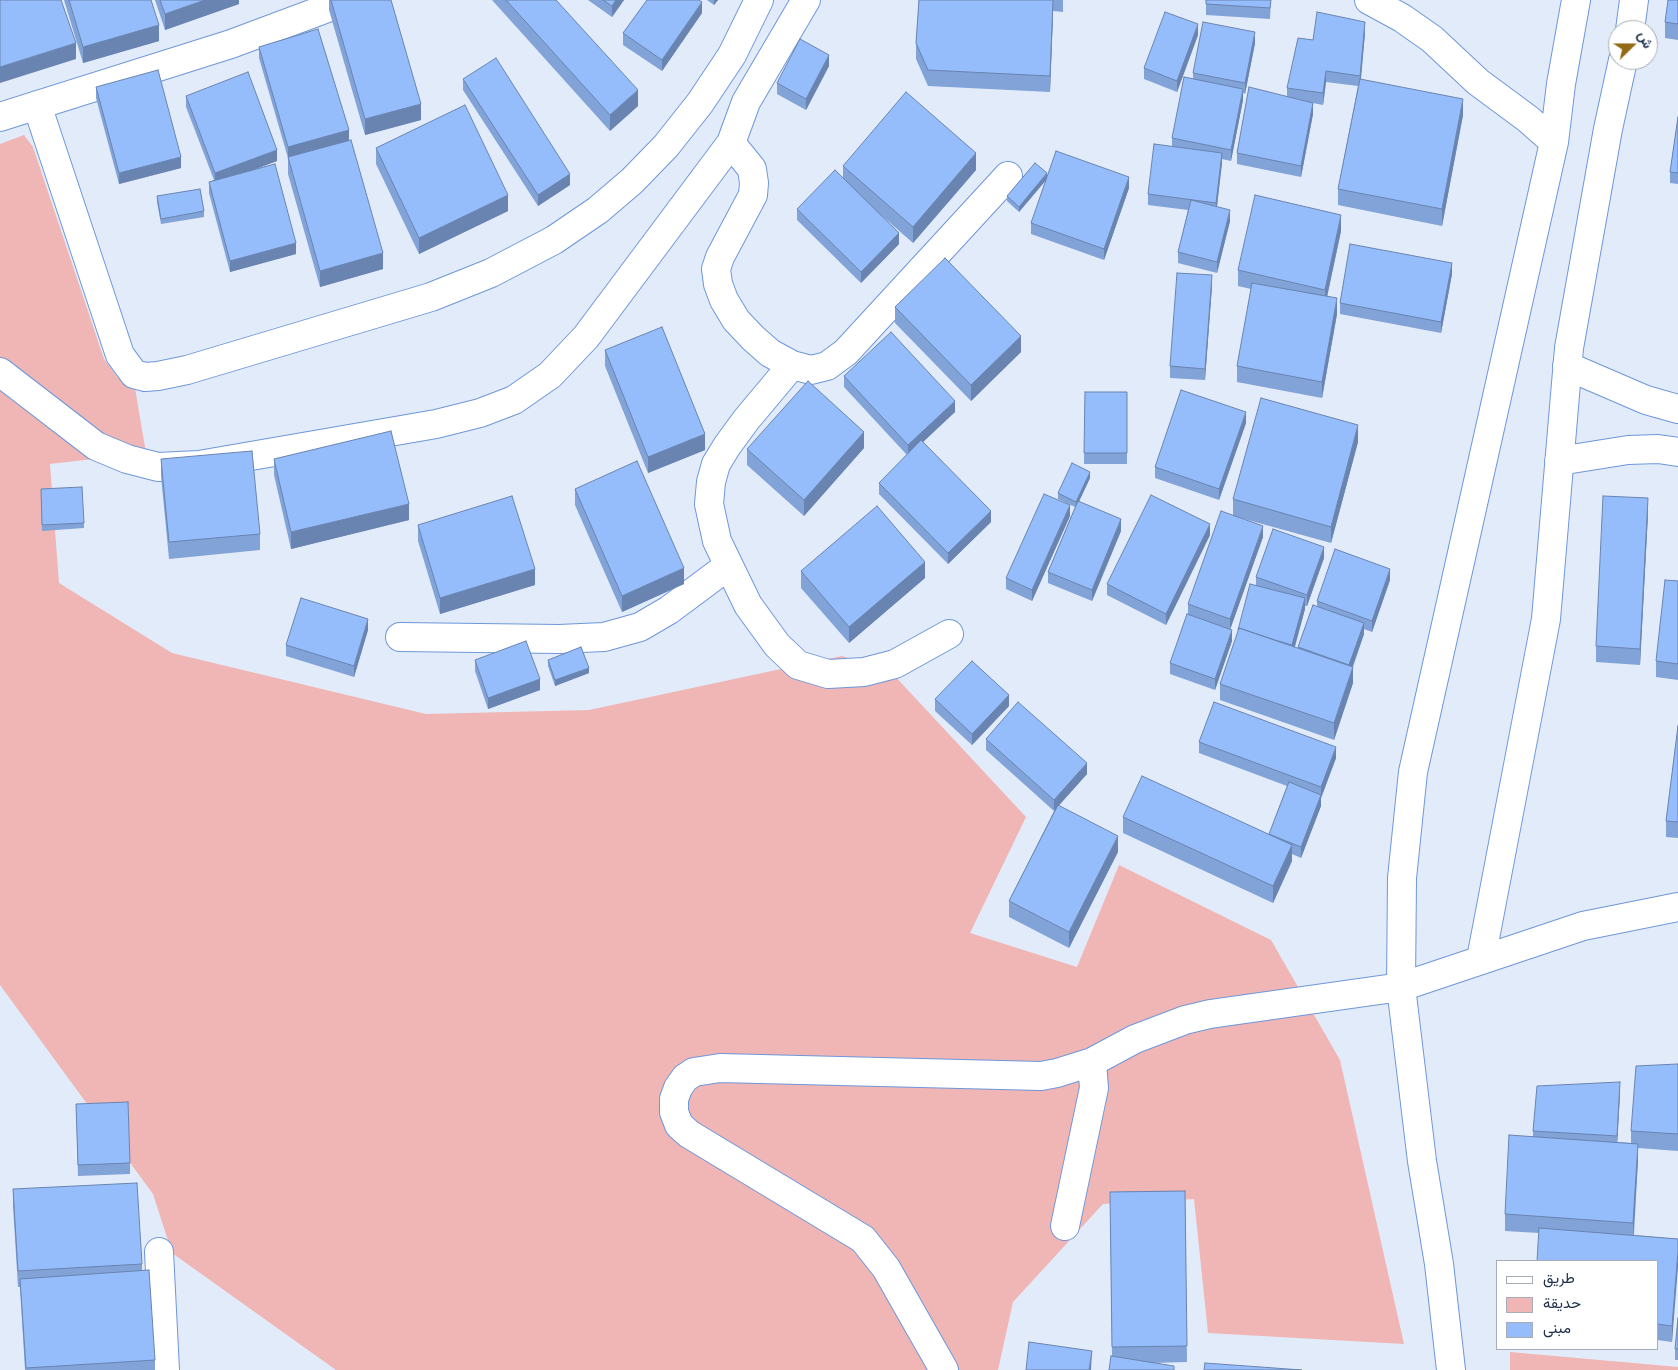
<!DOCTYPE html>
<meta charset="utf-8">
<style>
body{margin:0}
#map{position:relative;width:1678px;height:1370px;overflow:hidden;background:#e2ebf9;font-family:Ubuntu,Vazirmatn,sans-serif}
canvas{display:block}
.legend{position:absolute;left:1496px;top:1260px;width:162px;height:90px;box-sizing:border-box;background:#fff;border:1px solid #a6adb7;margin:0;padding:6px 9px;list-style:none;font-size:15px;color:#20314c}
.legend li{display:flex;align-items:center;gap:10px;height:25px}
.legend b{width:25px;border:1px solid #a6adb7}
.north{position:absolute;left:1608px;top:20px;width:50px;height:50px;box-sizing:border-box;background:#fff;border:1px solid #a6adb7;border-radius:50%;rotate:68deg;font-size:14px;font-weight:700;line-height:20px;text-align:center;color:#20314c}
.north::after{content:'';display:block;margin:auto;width:18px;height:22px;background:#936913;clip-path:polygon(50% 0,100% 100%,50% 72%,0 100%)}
</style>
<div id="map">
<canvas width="1678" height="1370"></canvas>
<ul class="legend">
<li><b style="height:6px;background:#fff"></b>طريق</li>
<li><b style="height:14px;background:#f0b6b5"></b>حديقة</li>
<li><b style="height:14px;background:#96bdfb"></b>مبنى</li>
</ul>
<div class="north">ش</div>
</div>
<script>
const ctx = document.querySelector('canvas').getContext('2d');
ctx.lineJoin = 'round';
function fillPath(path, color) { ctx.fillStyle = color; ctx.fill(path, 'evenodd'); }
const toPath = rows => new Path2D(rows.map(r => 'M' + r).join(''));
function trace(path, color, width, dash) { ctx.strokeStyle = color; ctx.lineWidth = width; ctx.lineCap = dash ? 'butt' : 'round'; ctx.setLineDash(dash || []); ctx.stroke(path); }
fillPath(toPath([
 [24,135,33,147,104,359,117,377,135,388,146,453,50,464,59,583,172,653,426,714,589,710,842,656,892,673,1026,817,970,933,1077,967,1119,865,1271,940,1340,1060,1404,1344,1208,1333,1194,1199,1103,1204,1013,1302,998,1370,336,1370,172,1253,153,1194,0,985,0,144],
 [1510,1352,1678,1367,1678,1370,1510,1370]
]), '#f0b6b5');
const minor = toPath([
 [1369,0,1402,18,1432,39,1478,82,1528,119,1554,142],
 [1630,30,1634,0],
 [37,105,120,355,134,374,145,377,158,376,187,370,431,297,491,273,554,240,598,210,632,181,666,146,700,103,732,55,759,0],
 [0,117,231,44,349,0],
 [731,143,752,169,754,183,753,195,720,257,716,269,718,284,724,300,736,320,753,338,770,353,792,365,811,370,827,366,846,352,1008,176],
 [792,365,746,420,727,446,716,464,711,482,709,504,717,541,748,605,777,645,798,665,828,674,864,672,895,664,949,634],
 [1567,366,1646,400,1678,409],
 [0,372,96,446,127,459,158,467,199,465,436,424,480,413,514,400,550,375,586,337,731,143,746,102,806,0],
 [1559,461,1628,450,1658,449,1678,452],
 [400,637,559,639,604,637,640,627,669,610,728,566],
 [1481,959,1546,619,1569,348,1608,129,1623,60],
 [1065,1226,1094,1088,1092,1062],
 [159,1252,165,1370],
 [944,1370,886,1268,863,1239,689,1134,679,1125,674,1112,674,1099,678,1088,685,1078,694,1072,720,1068,1041,1076,1057,1073,1092,1062,1135,1039,1185,1020,1210,1014,1401,987,1583,926,1678,907],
 [1451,1370,1439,1264,1422,1161,1401,987,1402,878,1413,772,1554,142,1561,84,1576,0]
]);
trace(minor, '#6e97da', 30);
trace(minor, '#fff', 28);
fillPath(toPath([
 [64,0,151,0,159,41,83,63],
 [155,0,239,0,239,4,165,30],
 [329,0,391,0,421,120,365,135,329,10],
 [492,0,556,0,638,106,610,131],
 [588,0,624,0,612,17],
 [707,0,718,0,714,5],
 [919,0,1063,0,1063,12,1053,11,1050,92,928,86,916,59,916,43],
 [1206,0,1271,0,1270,19,1206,15],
 [1678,0,1678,40,1665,38,1665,22],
 [702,13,662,71,623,45,623,33],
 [1365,33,1361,79,1463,115,1442,226,1338,205,1338,189,1358,86,1326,82,1323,105,1313,103,1313,114,1301,177,1237,164,1237,153,1287,96,1287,88,1313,40],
 [1198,35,1177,92,1144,79,1144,68],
 [1255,43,1245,94,1243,93,1243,100,1231,161,1222,159,1217,207,1230,221,1217,273,1178,263,1178,252,1188,210,1148,205,1148,194,1172,146,1172,138,1193,79,1193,73],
 [259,47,349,141,383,269,320,287,288,174,288,158,259,58],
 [829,66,806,110,777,94,777,83],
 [463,79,570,185,538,206,463,90],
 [96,87,181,168,119,184,96,98],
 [186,96,277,161,251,171,296,254,230,272,209,193,209,182,214,180,186,107],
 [1678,117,1678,184,1670,183,1670,172],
 [376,148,508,211,419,254,376,164],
 [843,166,976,170,913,243,881,215,899,244,861,283,797,220,797,209,843,178],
 [1047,178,1129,188,1104,260,1031,234,1031,223,1046,180,1019,212,1007,201,1007,196],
 [157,196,204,211,204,217,161,224,157,202],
 [1341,231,1327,297,1337,314,1322,398,1237,382,1237,366,1251,289,1238,286,1238,270],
 [1452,274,1441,333,1340,314,1340,303],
 [1212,286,1205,380,1170,378,1170,366],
 [895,307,1021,352,971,401,895,323],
 [605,350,705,450,648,473,605,366],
 [844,376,955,412,923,442,991,522,948,564,879,494,879,483,907,455,844,387],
 [1085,392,1127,392,1127,464,1084,464],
 [1246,423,1219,500,1155,478,1155,467],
 [1358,442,1331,543,1237,517,1263,537,1230,629,1232,641,1215,690,1170,674,1170,663,1188,614,1188,604,1233,515,1233,499],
 [864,448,804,516,747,465,747,449],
 [161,459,260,534,260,550,169,559,161,476],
 [274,459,409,520,291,549,274,475],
 [1090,478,1079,501,1121,531,1092,601,1048,583,1048,572,1075,507,1058,499,1058,493],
 [41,489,84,523,84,528,42,531],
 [575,489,684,584,622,612,575,505],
 [1648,514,1640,665,1596,662,1596,646],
 [1070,516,1032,601,1006,589,1006,578],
 [418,525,535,585,440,614,418,541],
 [1210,535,1166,625,1107,595,1107,584],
 [1324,558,1307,606,1305,606,1305,609,1295,647,1298,648,1317,606,1317,601,1390,580,1372,632,1364,629,1364,634,1353,667,1353,683,1334,740,1220,700,1220,684,1256,585,1256,577],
 [801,571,925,578,849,643,801,588],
 [1678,581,1678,680,1656,677,1656,661],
 [368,630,354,677,286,656,286,645],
 [475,660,540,690,488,709,475,671],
 [548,660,589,673,555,686,548,666],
 [935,699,1009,706,972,745,935,711],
 [1678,726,1678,838,1666,837,1666,821],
 [986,739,1087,774,1059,805,1118,852,1069,948,1009,917,1009,901,1054,811,986,750],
 [1199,742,1336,758,1321,798,1321,806,1301,858,1292,854,1292,861,1273,903,1123,833,1123,817,1269,834,1287,786,1199,753],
 [1678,1064,1678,1151,1638,1148,1638,1160,1634,1235,1678,1239,1672,1342,1657,1340,1657,1261,1539,1233,1505,1231,1505,1214,1533,1136,1533,1131,1620,1093,1617,1142,1631,1143,1631,1131],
 [76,1104,130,1163,130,1174,78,1176],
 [13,1189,142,1264,142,1270,155,1360,155,1370,25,1370,20,1287,18,1287,13,1206],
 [1185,1191,1187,1362,1153,1363,1174,1370,1112,1356,1110,1192],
 [1678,1318,1678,1360,1675,1360,1675,1349]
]), '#81a3d8');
fillPath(toPath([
 [205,0,239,0,239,4,165,30,165,14],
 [616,0,624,0,612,17,612,6],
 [714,0,718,0,714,5],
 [1053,0,1053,15,1050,92,1050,76],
 [702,2,702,13,662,71,662,60],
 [1365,22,1365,33,1360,87,1360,76],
 [1198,24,1198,35,1177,92,1177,81],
 [159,25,159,41,83,63,83,47],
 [1255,32,1255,43,1245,94,1245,83],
 [76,43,76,59,0,83,0,67],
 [829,55,829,66,806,110,806,99],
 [1326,71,1326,82,1323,105,1323,93],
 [1243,89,1243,100,1231,161,1231,150],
 [638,90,638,106,610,131,610,115],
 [1463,99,1463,115,1442,226,1442,209],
 [1313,103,1313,114,1301,177,1301,166],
 [421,104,421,120,365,135,365,119],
 [349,130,349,141,288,158,288,147],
 [277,150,277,161,215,184,215,173],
 [976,153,976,170,913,243,913,227],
 [1222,153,1222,164,1216,214,1216,203],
 [181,157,181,168,119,184,119,173],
 [1047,173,1047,179,1019,212,1019,207],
 [570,174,570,185,538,206,538,195],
 [1129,177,1129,188,1104,260,1104,249],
 [508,195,508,211,419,254,419,238],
 [1230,210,1230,221,1217,273,1217,262],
 [1341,215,1341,231,1325,306,1325,290],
 [899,233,899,244,861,283,861,272],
 [296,243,296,254,230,272,230,261],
 [383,253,383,269,320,287,320,271],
 [1452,263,1452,274,1441,333,1441,322],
 [1212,275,1212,286,1205,380,1205,369],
 [1337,298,1337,314,1322,398,1322,382],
 [1021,336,1021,352,971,401,971,385],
 [955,401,955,412,908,456,908,445],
 [1246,412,1246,423,1219,500,1219,489],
 [1358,425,1358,442,1331,543,1331,527],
 [864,432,864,448,804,516,804,500],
 [705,434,705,450,648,473,648,457],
 [1090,472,1090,478,1076,508,1076,502],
 [1648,498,1648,514,1640,665,1640,649],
 [409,504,409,520,291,549,291,532],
 [1070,505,1070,516,1032,601,1032,590],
 [991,511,991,522,948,564,948,553],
 [1121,519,1121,531,1092,601,1092,590],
 [1210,524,1210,535,1166,625,1166,614],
 [1263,526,1263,537,1230,630,1230,619],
 [1324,547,1324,558,1307,606,1307,595],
 [925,562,925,578,849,643,849,627],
 [684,568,684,584,622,612,622,596],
 [535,569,535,585,440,614,440,598],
 [1390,569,1390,580,1372,632,1372,621],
 [1305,598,1305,609,1292,656,1292,645],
 [368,619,368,630,354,677,354,666],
 [1364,623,1364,634,1349,676,1349,665],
 [1232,630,1232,641,1215,690,1215,679],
 [1353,667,1353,683,1334,740,1334,723],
 [589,668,589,673,555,686,555,680],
 [540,679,540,690,488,709,488,698],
 [1009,695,1009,706,972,745,972,734],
 [1336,747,1336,758,1321,798,1321,806,1301,858,1301,847,1321,795,1321,787],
 [1087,763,1087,774,1054,811,1054,800],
 [1118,836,1118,852,1069,948,1069,932],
 [1292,845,1292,861,1273,903,1273,886],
 [1620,1082,1620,1093,1617,1148,1617,1136],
 [1638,1144,1638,1160,1633,1239,1633,1223],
 [1678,1251,1678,1267,1672,1342,1672,1326],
 [1092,1351,1091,1370,1089,1370]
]), '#6984b0');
const building = toPath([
 [0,0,61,0,76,43,0,67,0,0],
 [69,0,151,0,159,25,83,47,69,0],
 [160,0,205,0,165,14,160,0],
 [331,0,391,0,421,104,365,119,331,0],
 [506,0,556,0,638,90,610,115,506,0],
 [603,0,616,0,612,6,603,0],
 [647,0,699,0,702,2,662,60,623,33,647,0],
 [919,0,1053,0,1050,76,928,70,916,43,919,0],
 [1206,0,1271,0,1270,8,1206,4,1206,0],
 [1668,0,1678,0,1678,24,1665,22,1668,0],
 [1165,12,1198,24,1177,81,1144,68,1165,12],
 [1317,12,1365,22,1360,76,1326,71,1323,93,1287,88,1298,38,1313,40,1317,12],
 [1203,22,1255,32,1245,83,1193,73,1203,22],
 [318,29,349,130,288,147,259,47,318,29],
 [800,39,829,55,806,99,777,83,800,39],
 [496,58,570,174,538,195,463,79,496,58],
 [158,70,181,157,119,173,96,87,158,70],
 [248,72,277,150,215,173,186,96,248,72],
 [1184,77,1243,89,1231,150,1172,138,1184,77],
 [1360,79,1463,99,1442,209,1338,189,1360,79],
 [1249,87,1313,103,1301,166,1237,153,1249,87],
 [906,92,976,153,913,227,843,166,906,92],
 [465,105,508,195,419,238,376,148,465,105],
 [1678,117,1678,173,1670,172,1678,117],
 [351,140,383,253,320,271,288,157,351,140],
 [1154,144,1222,153,1216,203,1148,194,1154,144],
 [1056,151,1129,177,1104,249,1031,223,1056,151],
 [1035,163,1047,173,1019,207,1007,196,1035,163],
 [275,164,296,243,230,261,209,182,275,164],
 [835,170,899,233,861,272,797,209,835,170],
 [200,189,204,211,161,219,157,196,200,189],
 [1255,195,1341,215,1325,290,1238,270,1255,195],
 [1191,200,1230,210,1217,262,1178,252,1191,200],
 [1350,244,1452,263,1441,322,1340,303,1350,244],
 [945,258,1021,336,971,385,895,307,945,258],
 [1177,273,1212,275,1205,369,1170,366,1177,273],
 [1252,283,1337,298,1322,382,1237,366,1252,283],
 [662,327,705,434,648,457,605,350,662,327],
 [891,332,955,401,908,445,844,376,891,332],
 [808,381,864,432,804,500,747,449,808,381],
 [1181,390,1246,412,1219,489,1155,467,1181,390],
 [1085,392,1127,392,1127,453,1084,453,1085,392],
 [1261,398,1358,425,1331,527,1233,499,1261,398],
 [391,431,409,504,291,532,274,459,391,431],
 [921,440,991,511,948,553,879,483,921,440],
 [252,451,260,534,169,542,161,459,252,451],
 [637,461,684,568,622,596,575,489,637,461],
 [1072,463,1090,472,1076,502,1058,493,1072,463],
 [82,487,84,523,42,525,41,489,82,487],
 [1044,494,1070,505,1032,590,1006,578,1044,494],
 [1151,495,1210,524,1166,614,1107,584,1151,495],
 [512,496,535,569,440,598,418,525,512,496],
 [1603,496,1648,498,1640,649,1596,646,1603,496],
 [1078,501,1121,519,1092,590,1048,572,1078,501],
 [877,506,925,562,849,627,801,571,877,506],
 [1221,511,1263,526,1230,619,1188,604,1221,511],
 [1273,529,1324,547,1307,595,1256,577,1273,529],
 [1335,549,1390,569,1372,621,1317,601,1335,549],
 [1665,580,1678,581,1678,664,1656,661,1665,580],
 [1250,584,1305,598,1292,645,1275,640,1239,628,1238,630,1250,584],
 [301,598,368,619,354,666,286,645,301,598],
 [1313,605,1364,623,1349,665,1298,647,1313,605],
 [1187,614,1232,630,1215,679,1170,663,1187,614],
 [1239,628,1353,667,1334,723,1220,684,1239,628],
 [526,641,540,679,488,698,475,660,526,641],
 [581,647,589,668,555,680,548,660,581,647],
 [972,661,1009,695,972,734,935,699,972,661],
 [1018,702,1087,763,1054,800,986,739,1018,702],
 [1214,702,1336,747,1321,787,1199,742,1214,702],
 [1678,726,1678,822,1666,821,1678,726],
 [1142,776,1292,845,1273,886,1123,817,1142,776],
 [1289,782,1321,795,1301,847,1269,834,1289,782],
 [1058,805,1118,836,1069,932,1009,901,1058,805],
 [1678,1064,1678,1134,1631,1131,1636,1066,1678,1064],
 [1620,1082,1617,1136,1533,1131,1537,1086,1620,1082],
 [128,1102,130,1163,78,1165,76,1104,128,1102],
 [1509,1135,1638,1144,1633,1223,1505,1214,1509,1135],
 [137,1183,142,1264,18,1271,13,1189,137,1183],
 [1185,1191,1187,1346,1112,1347,1110,1192,1185,1191],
 [1539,1228,1678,1239,1678,1251,1672,1326,1657,1324,1657,1261,1537,1261,1539,1228],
 [149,1270,155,1360,26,1368,20,1279,149,1270],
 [1678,1318,1678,1349,1675,1349,1678,1318],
 [1029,1342,1092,1351,1089,1370,1026,1370,1029,1342],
 [1111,1356,1174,1366,1174,1370,1109,1370,1111,1356],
 [1205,1363,1302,1370,1204,1370,1205,1363]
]);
fillPath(building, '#96bdfb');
trace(building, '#6984b0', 1);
</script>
